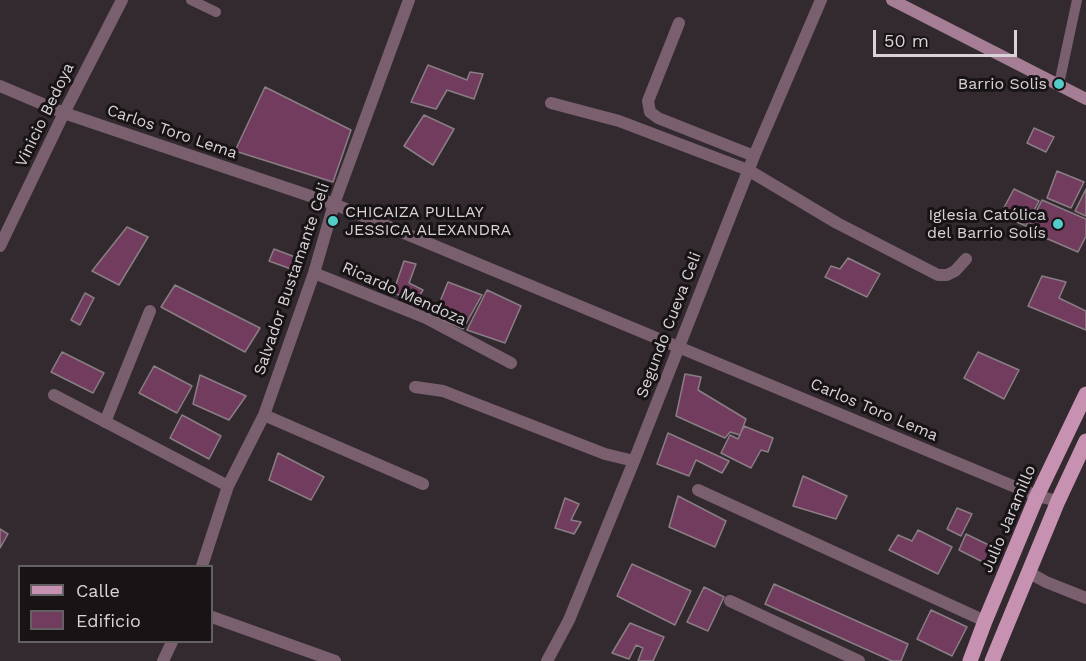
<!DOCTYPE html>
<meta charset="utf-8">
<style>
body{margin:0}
#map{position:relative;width:1086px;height:661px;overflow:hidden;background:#332a2f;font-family:"Work Sans",sans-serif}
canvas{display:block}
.legend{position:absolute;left:18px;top:565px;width:195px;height:78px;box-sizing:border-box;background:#181416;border:2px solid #656063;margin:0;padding:8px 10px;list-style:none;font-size:18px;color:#d9d3d7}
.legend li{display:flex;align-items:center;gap:12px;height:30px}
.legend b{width:30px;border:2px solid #656063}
.scale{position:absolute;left:873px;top:30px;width:144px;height:27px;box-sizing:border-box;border:3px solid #d9d3d7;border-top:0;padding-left:8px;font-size:18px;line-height:21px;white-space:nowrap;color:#d9d3d7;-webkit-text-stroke:4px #181416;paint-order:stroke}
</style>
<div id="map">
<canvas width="1086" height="661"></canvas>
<ul class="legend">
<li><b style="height:8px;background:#c792b1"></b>Calle</li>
<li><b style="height:16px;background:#723c5e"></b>Edificio</li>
</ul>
<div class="scale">50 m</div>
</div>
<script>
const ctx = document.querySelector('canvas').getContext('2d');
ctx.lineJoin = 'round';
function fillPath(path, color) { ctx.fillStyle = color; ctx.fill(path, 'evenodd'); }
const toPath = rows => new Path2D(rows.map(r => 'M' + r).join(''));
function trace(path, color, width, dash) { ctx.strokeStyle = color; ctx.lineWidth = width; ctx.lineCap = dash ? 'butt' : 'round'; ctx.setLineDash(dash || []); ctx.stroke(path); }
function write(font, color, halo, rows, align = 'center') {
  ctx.font = font + ' "Work Sans",sans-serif'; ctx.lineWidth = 6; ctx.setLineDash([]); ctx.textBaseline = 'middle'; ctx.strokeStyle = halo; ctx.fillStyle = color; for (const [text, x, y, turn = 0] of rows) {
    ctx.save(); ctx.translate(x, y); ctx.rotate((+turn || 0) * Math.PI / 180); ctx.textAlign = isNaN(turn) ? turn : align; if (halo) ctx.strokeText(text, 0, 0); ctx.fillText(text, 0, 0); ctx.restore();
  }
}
const building = toPath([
 [428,65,467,80,470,72,483,74,474,99,447,90,436,109,411,102,428,65],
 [265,87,351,130,333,182,235,151,265,87],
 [424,115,454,129,433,165,404,146,424,115],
 [1034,128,1054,137,1046,152,1027,143,1034,128],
 [1057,171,1084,182,1071,208,1047,198,1057,171],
 [1014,189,1039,201,1026,226,1000,215,1014,189],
 [1086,189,1086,216,1075,211,1086,189],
 [1042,200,1086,219,1086,236,1078,252,1027,230,1042,200],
 [127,227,148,237,119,285,92,271,127,227],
 [274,249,295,257,291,269,269,261,274,249],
 [848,258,880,274,867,297,825,277,831,266,840,269,848,258],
 [404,261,416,264,409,283,423,290,417,301,393,293,404,261],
 [1042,276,1066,282,1059,298,1086,311,1086,330,1028,306,1042,276],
 [448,282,482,295,463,329,434,316,448,282],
 [175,285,260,328,245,352,161,307,175,285],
 [487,290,521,306,505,343,467,330,487,290],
 [85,293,94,298,80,325,71,320,85,293],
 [62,352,104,373,93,393,51,372,62,352],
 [978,352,1019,370,1004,399,964,378,978,352],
 [154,366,192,386,177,413,139,393,154,366],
 [685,374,701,377,698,390,746,419,740,435,730,432,725,438,676,416,685,374],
 [200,375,246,396,229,420,193,404,200,375],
 [182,415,221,436,209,459,170,438,182,415],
 [744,426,773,438,768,452,761,450,751,468,721,453,730,435,738,439,744,426],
 [668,433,729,461,722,473,696,460,689,476,657,464,668,433],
 [278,453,324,477,311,500,269,480,278,453],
 [803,476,847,496,836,519,793,506,803,476],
 [678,496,726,521,715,547,669,527,678,496],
 [565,498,579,504,571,520,581,522,574,534,555,528,565,498],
 [957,508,972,514,961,536,947,529,957,508],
 [0,529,8,534,0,548,0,529],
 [918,530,952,547,938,574,889,550,898,535,912,541,918,530],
 [966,534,999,550,991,566,959,550,966,534],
 [632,564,691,591,675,625,617,596,632,564],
 [774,584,908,644,901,661,892,661,765,604,774,584],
 [704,587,724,597,708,631,687,622,704,587],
 [931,610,967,627,952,656,917,639,931,610],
 [630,623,664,637,653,661,638,661,643,648,636,645,629,659,612,653,630,623]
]);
fillPath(building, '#723c5e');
trace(building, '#897e84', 1.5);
trace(toPath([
 [191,0,216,12],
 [1059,84,1077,0]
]), '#7a606f', 10);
trace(toPath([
 [679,23,648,101,650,112,658,118,754,156],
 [0,86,64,113,334,204,1037,496,1058,501],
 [551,103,619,121,748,170,837,223,938,275,947,275,955,271,966,259],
 [0,246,64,113,122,0],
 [314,273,426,318,511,363],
 [415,387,443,391,605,454,634,461],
 [54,395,228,486],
 [264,415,423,484],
 [105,422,150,311],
 [698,490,985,621],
 [202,566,228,486,264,415,314,273,334,204,409,0],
 [1028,572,1046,582,1086,598],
 [730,601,859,661],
 [212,617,335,661],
 [163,661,172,642],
 [547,661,569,620,634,461,754,156,821,0]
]), '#7a606f', 12);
trace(toPath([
 [892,0,1086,99]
]), '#a57d94', 12);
trace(toPath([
 [970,661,985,621,1037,496,1086,394],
 [992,661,1058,501,1086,441]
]), '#c792b1', 15);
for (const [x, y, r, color] of [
 [1059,84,6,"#53cdca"],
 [333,221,6,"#53cdca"],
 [1058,224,6,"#53cdca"]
]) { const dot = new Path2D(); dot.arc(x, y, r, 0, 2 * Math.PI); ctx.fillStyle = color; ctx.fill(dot); trace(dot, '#181416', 2); }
write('16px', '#d9d3d7', '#181416', [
 ["Barrio Solis",1047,84],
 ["CHICAIZA PULLAY",345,212,"left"],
 ["JESSICA ALEXANDRA",345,230,"left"],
 ["Iglesia Católica",1046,215],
 ["del Barrio Solís",1046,233]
], 'right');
write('16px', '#d9d3d7', '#181416', [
 ["Vinicio Bedoya",45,115,-64],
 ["Carlos Toro Lema",172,132,19],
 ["Salvador Bustamante Celi",292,279,-71],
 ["Ricardo Mendoza",404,294,24],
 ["Segundo Cueva Celi",669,325,-69],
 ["Carlos Toro Lema",874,410,23],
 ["Julio Jaramillo",1009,519,-67]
]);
</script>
